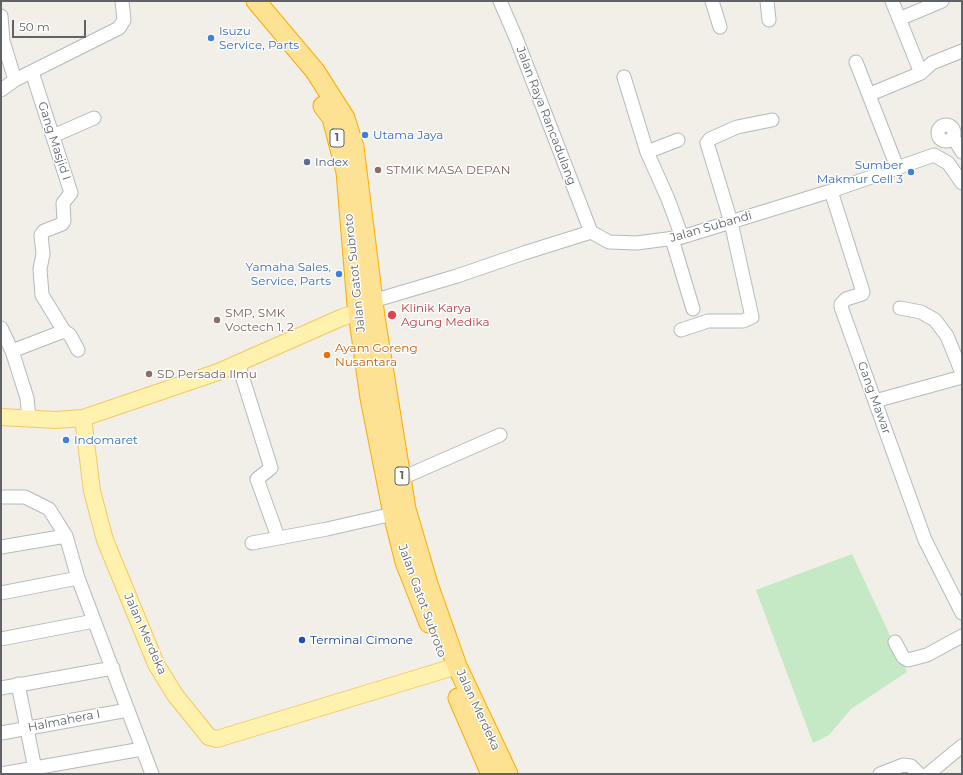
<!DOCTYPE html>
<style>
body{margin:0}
#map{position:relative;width:963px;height:775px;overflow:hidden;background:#f1efe8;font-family:Montserrat,sans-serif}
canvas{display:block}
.frame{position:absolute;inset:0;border:2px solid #5f6368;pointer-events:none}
.scale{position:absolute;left:12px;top:20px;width:74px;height:18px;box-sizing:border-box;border:2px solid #5f6368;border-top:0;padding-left:5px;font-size:12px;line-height:14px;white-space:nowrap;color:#5f6368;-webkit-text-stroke:3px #fff;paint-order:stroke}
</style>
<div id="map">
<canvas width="963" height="775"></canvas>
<div class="frame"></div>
<div class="scale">50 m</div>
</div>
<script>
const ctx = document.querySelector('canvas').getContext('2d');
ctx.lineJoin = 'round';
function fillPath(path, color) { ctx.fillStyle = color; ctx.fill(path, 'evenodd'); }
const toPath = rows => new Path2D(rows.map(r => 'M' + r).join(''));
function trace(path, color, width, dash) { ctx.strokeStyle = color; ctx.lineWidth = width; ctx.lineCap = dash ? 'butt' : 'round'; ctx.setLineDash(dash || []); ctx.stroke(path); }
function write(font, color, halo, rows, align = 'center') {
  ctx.font = font + ' Montserrat,sans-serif'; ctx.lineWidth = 3; ctx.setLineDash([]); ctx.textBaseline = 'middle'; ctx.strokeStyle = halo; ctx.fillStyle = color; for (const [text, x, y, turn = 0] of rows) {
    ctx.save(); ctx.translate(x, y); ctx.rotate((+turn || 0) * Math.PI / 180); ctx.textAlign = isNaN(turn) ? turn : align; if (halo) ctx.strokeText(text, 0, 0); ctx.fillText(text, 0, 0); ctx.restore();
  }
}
fillPath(toPath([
 [852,554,907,672,851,709,829,735,813,743,756,590]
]), '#c5e8c5');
const minor = toPath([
 [500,1,516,38,591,232],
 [712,1,720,27],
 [767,1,769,20],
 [892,1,921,73],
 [1,16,3,41,15,80],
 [899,19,942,1],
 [856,62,897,167],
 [32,72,71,193,63,203,64,221,62,224,44,231,41,235,43,254,40,269,42,295,64,331,70,335,78,350],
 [624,77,647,152,668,199,682,237],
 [1,90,15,80,119,28,124,20,122,1],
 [873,93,921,73,932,63,962,51],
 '938 133a8 8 0 1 1 16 0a8 8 0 1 1-16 0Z',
 [53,136,94,118],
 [953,137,962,152],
 [647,152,678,140],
 [831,191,863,292,862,294,846,299,841,304,841,307,925,540,962,613],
 [672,239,693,309],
 [366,303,457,276,524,253,591,232,609,242,637,243,682,237,831,191,934,155,948,163,962,183],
 [900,308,921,312,935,320,947,336,962,373],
 [1,328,12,351,27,398,29,418],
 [681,330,708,321,743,321,752,317,731,222,707,143,710,139,737,127,772,120],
 [12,351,64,331],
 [238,363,271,468,257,479,278,537],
 [875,401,962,377],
 [402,478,500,435],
 [1,497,25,497,49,509,66,536,78,578,152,774],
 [252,543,327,529,393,514],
 [1,547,66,536],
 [1,593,78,578],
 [1,639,94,621],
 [895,642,903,657,908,660,927,655,962,636],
 [18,684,36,774],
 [1,688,113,668],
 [1,733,128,710],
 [1,774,142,749],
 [880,774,903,765,911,766,919,774],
 [928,774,962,746]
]);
const major = toPath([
 [1,417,55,420,83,418,218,372,343,317,369,309],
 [83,418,92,491,105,540,156,664,175,695,209,737,217,739,457,666]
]);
const highway = toPath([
 [256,1,315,71,345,118,354,147,375,317,406,509,428,584,457,666,508,774],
 [323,106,332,118,346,172,357,305,370,398,393,514,405,562,429,623],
 [458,698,491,774]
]);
trace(minor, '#b5b8bc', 15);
trace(major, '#f2c960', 18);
trace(highway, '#f9ab00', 21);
trace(minor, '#fff', 13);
trace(major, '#fff2af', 16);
trace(highway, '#fde293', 19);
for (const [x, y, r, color] of [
 [211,38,4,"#3f7fe0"],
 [365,135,4,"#3f7fe0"],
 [307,162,4,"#5c6f8a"],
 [378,170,4,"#8d6e63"],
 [911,172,4,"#3f7fe0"],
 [339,274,4,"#3f7fe0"],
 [392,315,5,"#e0444e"],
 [217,320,4,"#8d6e63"],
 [327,355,4,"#e8710a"],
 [149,374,4,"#8d6e63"],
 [66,440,4,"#3f7fe0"],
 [302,640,4,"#1a4fb4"]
]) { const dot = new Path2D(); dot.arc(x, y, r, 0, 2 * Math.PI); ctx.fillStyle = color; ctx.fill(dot); trace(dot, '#fff', 1.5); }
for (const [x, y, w] of [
 [337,138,14],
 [402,476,14]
]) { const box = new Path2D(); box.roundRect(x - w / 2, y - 9, w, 18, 3); ctx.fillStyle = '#fff'; ctx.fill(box); trace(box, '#5f6368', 1); }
write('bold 11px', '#5f6368', null, [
 ["1",337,138],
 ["1",402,476]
]);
write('12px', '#366cbe', '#fff', [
 ["Isuzu",219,31],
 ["Service, Parts",219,45],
 ["Utama Jaya",373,135],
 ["Sumber",903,165,"right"],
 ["Makmur Cell 3",903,179,"right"],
 ["Yamaha Sales,",331,267,"right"],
 ["Service, Parts",331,281,"right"],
 ["Indomaret",74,440]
], 'left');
write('12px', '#5f6368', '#fff', [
 ["Jalan Raya Rancadulang",546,116,69],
 ["Gang Masjid I",54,141,72],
 ["Jalan Subandi",711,227,-16],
 ["Jalan Gatot Subroto",355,273,-96],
 ["Gang Mawar",874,398,70],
 ["Jalan Gatot Subroto",422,601,70],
 ["Jalan Merdeka",145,634,66],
 ["Jalan Merdeka",478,710,65],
 ["Halmahera I",64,721,-11]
]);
write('12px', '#4e5e75', '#fff', [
 ["Index",315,162]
], 'left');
write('12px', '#785e54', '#fff', [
 ["STMIK MASA DEPAN",386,170],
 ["SMP, SMK",225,313],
 ["Voctech 1, 2",225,327],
 ["SD Persada Ilmu",157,374]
], 'left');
write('12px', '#be3a42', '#fff', [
 ["Klinik Karya",401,308],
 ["Agung Medika",401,322]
], 'left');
write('12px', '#c56008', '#fff', [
 ["Ayam Goreng",335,348],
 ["Nusantara",335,362]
], 'left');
write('12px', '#164399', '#fff', [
 ["Terminal Cimone",310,640]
], 'left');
</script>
